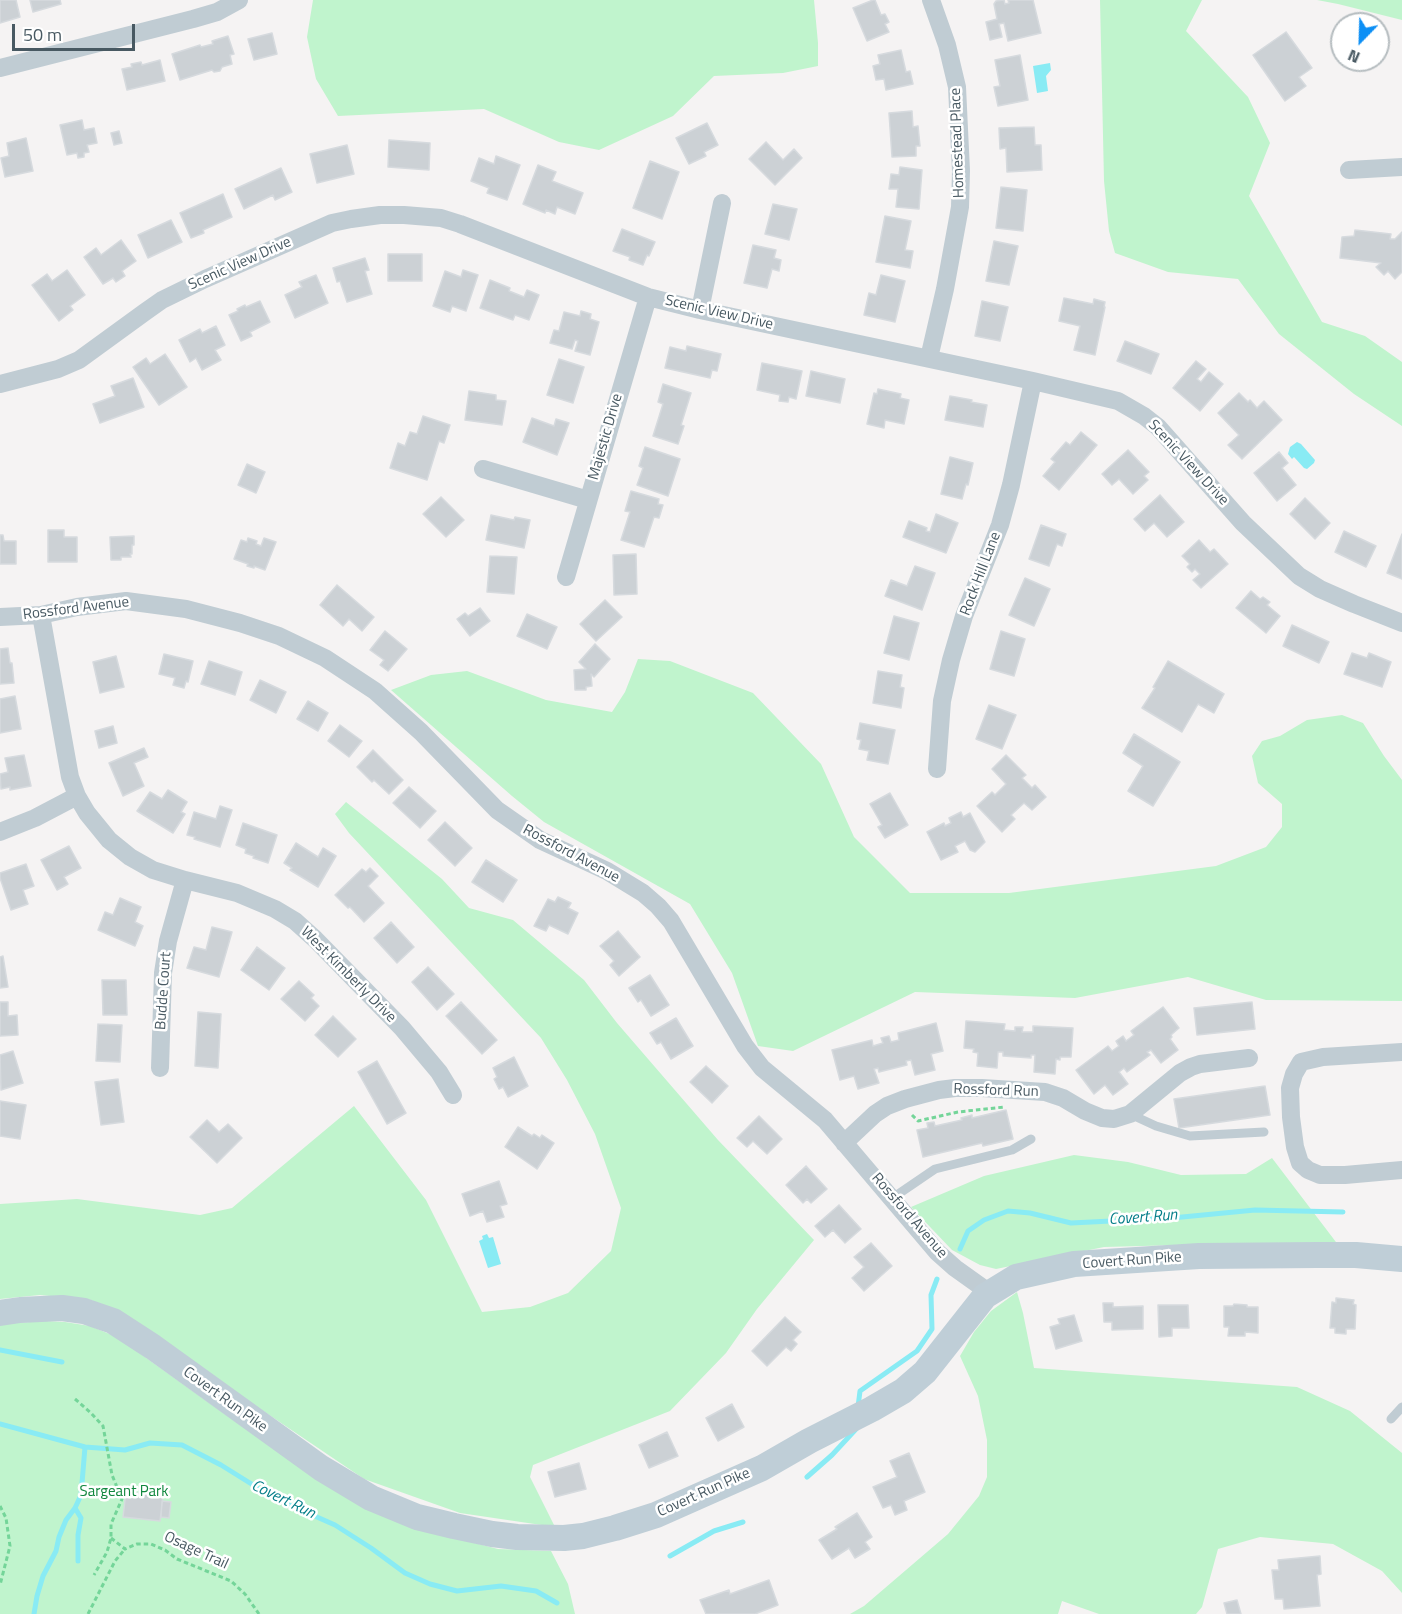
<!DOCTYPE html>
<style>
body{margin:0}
#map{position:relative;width:1402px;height:1614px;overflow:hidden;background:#f5f3f3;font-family:"Titillium Web",sans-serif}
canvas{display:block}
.north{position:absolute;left:1330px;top:12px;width:60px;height:60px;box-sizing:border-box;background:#fff;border:2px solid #b6bdc0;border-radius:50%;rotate:203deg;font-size:16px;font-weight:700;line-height:24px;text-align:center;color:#485962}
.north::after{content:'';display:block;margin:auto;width:21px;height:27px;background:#0c8ff5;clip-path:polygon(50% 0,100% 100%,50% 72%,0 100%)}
.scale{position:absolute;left:12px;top:24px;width:123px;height:27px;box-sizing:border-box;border:3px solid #485962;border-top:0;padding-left:8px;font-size:18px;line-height:21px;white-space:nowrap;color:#485962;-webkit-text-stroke:4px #fff;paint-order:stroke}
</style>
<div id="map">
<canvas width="1402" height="1614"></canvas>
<div class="north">N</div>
<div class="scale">50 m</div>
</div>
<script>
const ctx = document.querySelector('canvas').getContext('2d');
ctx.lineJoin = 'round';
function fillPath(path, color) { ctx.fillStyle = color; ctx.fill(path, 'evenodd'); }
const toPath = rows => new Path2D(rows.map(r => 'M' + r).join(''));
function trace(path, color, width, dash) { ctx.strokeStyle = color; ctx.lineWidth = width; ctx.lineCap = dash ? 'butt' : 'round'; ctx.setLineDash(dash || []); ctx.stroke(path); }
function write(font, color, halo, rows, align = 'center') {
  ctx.font = font + ' "Titillium Web",sans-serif'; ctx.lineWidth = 5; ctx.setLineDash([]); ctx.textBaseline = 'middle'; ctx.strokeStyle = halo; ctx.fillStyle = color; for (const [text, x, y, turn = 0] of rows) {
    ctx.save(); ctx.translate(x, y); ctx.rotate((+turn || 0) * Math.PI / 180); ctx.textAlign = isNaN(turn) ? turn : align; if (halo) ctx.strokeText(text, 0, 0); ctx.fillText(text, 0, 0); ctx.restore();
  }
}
fillPath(toPath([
 [313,0,814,0,818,43,818,66,783,73,714,76,673,116,599,150,559,142,484,109,338,116,316,79,307,37],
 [1100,0,1202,0,1186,31,1248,97,1270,143,1249,196,1322,322,1365,336,1402,362,1402,426,1354,394,1279,334,1238,279,1168,272,1115,253,1109,231,1104,181],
 [1317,0,1402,0,1402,20,1338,4],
 [638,659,670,661,753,693,821,764,854,837,910,893,1009,893,1216,866,1266,847,1282,827,1282,804,1258,783,1252,756,1262,741,1280,736,1307,720,1342,715,1363,723,1384,756,1402,780,1402,1001,1266,1000,1188,977,1075,998,915,992,793,1051,758,1046,732,973,690,904,544,822,512,796,391,690,431,675,467,671,546,700,612,712,625,692],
 [346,802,442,879,469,908,513,920,584,980,617,1023,718,1140,814,1240,757,1309,726,1353,670,1411,533,1465,530,1477,555,1527,460,1513,364,1479,133,1323,91,1300,40,1295,0,1299,0,1204,77,1199,200,1215,232,1208,354,1106,426,1200,482,1312,530,1307,568,1293,611,1251,621,1208,595,1134,567,1080,541,1038,349,833,335,814],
 [1074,1155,1128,1162,1181,1175,1246,1174,1272,1158,1339,1246,1218,1244,1104,1247,996,1269,980,1265,952,1250,911,1207,984,1176],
 [1017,1292,1023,1313,1034,1368,1297,1387,1350,1411,1402,1453,1402,1593,1382,1571,1333,1544,1260,1537,1218,1549,1202,1607,1196,1614,1099,1614,1062,1601,1058,1614,850,1614,864,1606,948,1534,979,1496,987,1477,987,1440,978,1396,960,1356,974,1332,991,1311],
 [46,1321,65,1322,90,1326,117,1337,299,1467,436,1533,498,1549,551,1551,568,1584,575,1614,0,1614,0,1324]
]), '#c0f4cd');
fillPath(toPath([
 [1050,63,1051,70,1046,76,1048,91,1037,93,1033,66],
 [1297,442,1301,444,1315,460,1314,463,1307,469,1304,468,1294,457,1292,459,1288,454,1290,447],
 [487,1234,489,1238,493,1237,501,1264,488,1268,479,1241,483,1239,482,1236]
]), '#89ebf4');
trace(toPath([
 [960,1249,968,1231,984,1220,1008,1211,1030,1213,1071,1223,1172,1218,1255,1210,1343,1212],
 [0,1350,62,1362],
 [858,1407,860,1391,917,1351,932,1329,931,1295,937,1279],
 [0,1424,85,1447,125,1450,150,1443,182,1445,221,1465,274,1498,335,1525,371,1548,405,1573,430,1584,457,1591,501,1586,536,1591,557,1603],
 [807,1477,832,1455,857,1428],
 [75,1508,81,1518,78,1535,78,1561],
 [670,1556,714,1531,743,1522],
 [34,1614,37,1596,43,1576,56,1551,59,1537,66,1520,75,1508,81,1495,85,1447]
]), '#89ebf4', 5);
const building = toPath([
 [0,0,16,0,20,17,0,23,0,0],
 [30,0,60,0,61,4,33,12,30,0],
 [873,0,875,0,881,15,885,14,889,22,885,24,889,32,867,41,853,8,873,0],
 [1004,0,1005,4,1009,3,1008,0,1033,0,1041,33,1008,41,1004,23,999,24,1002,37,990,40,986,22,997,19,994,4,996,1,1004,0],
 [1286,32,1312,68,1299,77,1306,86,1285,101,1253,55,1286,32],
 [272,33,277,54,254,60,248,39,272,33],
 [228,36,234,54,230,55,232,64,222,67,220,71,214,72,212,70,180,80,172,54,200,45,201,47,213,44,212,41,228,36],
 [901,50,906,72,910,71,913,84,886,90,884,79,876,80,873,66,880,64,878,55,901,50],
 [1020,55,1028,100,998,106,994,87,1000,86,995,60,1020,55],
 [160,60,165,81,127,90,122,69,132,67,131,64,141,62,142,65,160,60],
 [912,111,913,127,918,126,920,146,916,146,916,156,892,157,889,113,912,111],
 [82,120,84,130,94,128,97,143,87,145,89,152,84,153,84,157,78,158,77,153,67,155,60,125,82,120],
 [707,123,718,145,704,152,706,156,689,164,676,138,707,123],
 [1034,127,1035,145,1041,145,1042,170,1007,172,1006,148,1000,149,999,128,1034,127],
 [119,131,122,143,114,145,111,133,119,131],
 [26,138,33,171,5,177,1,158,9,156,7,143,26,138],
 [389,140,430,143,429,170,388,167,389,140],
 [766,142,783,160,794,149,802,158,775,185,749,159,766,142],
 [347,145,354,174,317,183,310,154,347,145],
 [496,156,520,165,507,200,487,193,489,188,471,181,479,158,494,164,496,156],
 [650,161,679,172,662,219,633,208,650,161],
 [538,165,556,172,552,181,583,193,575,214,557,207,555,214,546,210,545,213,523,204,538,165],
 [900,167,922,170,919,209,896,207,898,189,889,189,891,174,899,175,900,167],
 [281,168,292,192,275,200,273,195,244,209,235,189,281,168],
 [1001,187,1027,190,1023,231,996,228,1001,187],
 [223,194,232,217,203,230,204,233,191,238,180,213,223,194],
 [773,204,797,209,789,240,765,234,773,204],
 [885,216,911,221,905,250,913,251,910,268,876,262,885,216],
 [171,220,182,242,148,258,138,235,171,220],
 [622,229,655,242,649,256,647,255,643,265,629,260,630,257,613,251,622,229],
 [1355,230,1391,234,1390,239,1395,239,1402,232,1402,272,1395,279,1388,271,1384,275,1376,267,1381,263,1340,258,1342,237,1354,236,1355,230],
 [121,240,136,261,122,271,125,276,116,282,113,278,103,284,84,257,96,248,101,255,121,240],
 [994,241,1018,246,1009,285,986,281,994,241],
 [753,245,776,250,774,258,781,260,779,271,772,269,767,288,744,283,753,245],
 [388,254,422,254,422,281,388,281,388,254],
 [365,258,369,270,365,271,372,294,347,302,340,281,337,282,333,268,365,258],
 [67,270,85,295,70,306,73,310,59,321,32,285,47,274,52,281,67,270],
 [463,270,478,275,466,311,452,306,450,312,433,306,445,271,461,277,463,270],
 [316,275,328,303,295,318,285,295,302,287,299,282,316,275],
 [881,275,905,281,895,322,864,315,869,293,876,295,881,275],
 [490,280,510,288,509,291,524,297,527,290,539,295,529,320,515,315,513,320,480,308,490,280],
 [1064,298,1093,304,1094,299,1105,302,1104,307,1105,307,1095,355,1074,350,1080,326,1059,321,1064,298],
 [260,301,270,322,250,332,252,336,241,341,229,315,238,311,237,309,245,305,246,307,260,301],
 [982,301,1008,307,1000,341,975,336,982,301],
 [581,311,591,314,590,319,599,322,590,355,575,351,578,341,575,340,572,349,550,343,554,330,559,331,564,312,580,316,581,311],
 [216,326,225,345,215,350,221,360,202,370,196,358,190,362,179,340,200,329,202,333,216,326],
 [1125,341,1159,354,1151,374,1117,361,1125,341],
 [687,346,721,354,717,371,712,370,710,378,665,368,670,347,686,351,687,346],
 [165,354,187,387,159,405,133,367,146,358,150,364,165,354],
 [559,359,584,367,573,403,547,395,559,359],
 [1196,361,1206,369,1197,379,1201,382,1209,372,1223,384,1200,411,1173,388,1196,361],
 [762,363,802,371,796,399,789,397,788,402,779,401,780,395,757,390,762,363],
 [811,371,845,379,840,403,806,396,811,371],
 [133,378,144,407,100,423,93,404,115,396,111,386,133,378],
 [663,384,691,393,681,425,684,426,678,444,653,436,663,404,658,402,663,384],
 [878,389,901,394,900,398,909,400,904,424,885,420,884,428,867,424,874,393,877,394,878,389],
 [469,391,496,395,496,400,506,401,502,425,465,420,469,391],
 [1239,393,1248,402,1250,400,1257,408,1264,401,1282,420,1242,459,1228,445,1239,435,1218,413,1239,393],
 [950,396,972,400,971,402,987,405,983,427,945,420,950,396],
 [423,416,450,425,444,443,439,441,427,480,390,468,398,443,405,446,410,432,417,434,423,416],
 [532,418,554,426,556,419,569,423,557,455,523,442,532,418],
 [1081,432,1097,445,1059,490,1043,476,1055,462,1051,459,1066,442,1070,445,1081,432],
 [645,447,680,459,668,496,637,485,643,468,639,466,645,447],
 [1128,450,1149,472,1144,476,1148,480,1133,494,1119,479,1112,485,1102,474,1128,450],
 [1279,452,1288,463,1282,468,1296,485,1277,501,1254,473,1279,452],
 [950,457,973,463,968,485,966,484,962,499,941,494,950,457],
 [247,464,265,472,256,493,238,485,247,464],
 [631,491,659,499,658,504,663,505,659,518,654,517,644,547,621,540,630,512,625,511,631,491],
 [1160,495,1184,522,1167,537,1154,523,1145,531,1134,519,1160,495],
 [441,497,464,520,446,537,423,514,441,497],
 [1305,498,1330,523,1315,539,1290,514,1305,498],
 [936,514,958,523,946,553,903,537,909,521,927,528,926,531,930,532,936,514],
 [491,515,514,520,515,517,530,520,524,548,486,540,491,515],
 [1041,525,1066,534,1062,546,1057,544,1049,566,1029,559,1041,525],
 [48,530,64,530,64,537,77,537,77,562,48,562,48,530],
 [1344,531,1376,546,1366,567,1335,552,1344,531],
 [1402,534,1402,579,1387,573,1402,534],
 [0,535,3,535,4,541,16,541,16,564,0,564,0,535],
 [134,536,134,545,132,545,132,554,130,554,131,557,121,557,121,560,111,560,110,537,134,536],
 [248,538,257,541,256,544,261,546,264,538,276,542,265,570,254,566,254,568,247,566,248,564,234,559,241,540,247,542,248,538],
 [1199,540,1210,552,1214,549,1228,564,1201,588,1193,580,1200,574,1195,569,1192,572,1187,567,1190,564,1182,556,1199,540],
 [636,554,637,594,614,595,613,555,636,554],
 [490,556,517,557,514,594,487,592,490,556],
 [915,566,935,573,922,610,885,596,891,580,907,586,915,566],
 [1025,578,1050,589,1034,626,1009,615,1025,578],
 [337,585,374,617,362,631,349,619,343,626,320,605,337,585],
 [1251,591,1260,599,1263,597,1270,602,1267,605,1280,616,1266,633,1236,608,1251,591],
 [605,600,622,617,596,641,580,624,605,600],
 [480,608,490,621,470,636,457,619,465,613,468,616,480,608],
 [527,614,557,627,547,649,517,636,527,614],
 [894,616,919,623,909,660,884,653,894,616],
 [1292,625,1329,642,1319,663,1283,646,1292,625],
 [385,631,407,649,388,671,380,665,384,660,370,650,385,631],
 [1001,631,1025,639,1014,676,990,669,1001,631],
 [595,644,610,659,594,677,591,674,592,686,586,687,586,690,575,690,574,670,586,669,579,662,595,644],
 [8,648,10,663,12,663,14,683,0,684,0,649,8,648],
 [1352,653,1367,658,1369,653,1391,662,1382,687,1344,674,1352,653],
 [164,654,193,661,188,682,186,681,184,688,173,685,175,678,159,674,164,654],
 [116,656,124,687,100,693,93,662,116,656],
 [209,661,242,672,235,695,201,684,209,661],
 [1168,661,1224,694,1214,713,1198,704,1182,732,1142,708,1155,688,1153,687,1168,661],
 [878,671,902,675,900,687,904,688,901,708,873,703,878,671],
 [260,680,286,692,276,713,250,700,260,680],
 [15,696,21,729,0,733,0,699,15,696],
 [308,701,328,713,318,731,297,719,308,701],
 [989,705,1016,715,1002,749,976,739,989,705],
 [860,723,895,730,888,764,867,760,869,751,859,749,861,740,857,739,860,723],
 [340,725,362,741,349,757,328,741,340,725],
 [113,726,117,743,99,748,95,731,113,726],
 [1134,734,1180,762,1153,806,1128,791,1143,766,1123,753,1134,734],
 [144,748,148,757,134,763,144,786,123,796,109,763,144,748],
 [373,750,403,780,389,794,374,780,372,782,357,767,373,750],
 [24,755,31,786,10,790,10,787,1,789,0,774,8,772,5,758,24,755],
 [1006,755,1026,775,1022,778,1032,788,1035,785,1046,797,1032,810,1024,803,1011,815,1015,819,1002,832,977,806,992,792,995,795,1006,784,992,769,1006,755],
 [409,787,436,811,420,828,393,803,409,787],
 [168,790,187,802,181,812,185,814,173,833,137,811,150,792,162,799,168,790],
 [890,793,908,825,885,838,878,827,882,825,870,804,890,793],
 [220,806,232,810,220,847,194,839,195,837,187,835,194,812,216,819,220,806],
 [961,812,963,817,970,813,985,842,975,852,970,850,965,841,955,846,958,852,941,860,927,832,944,823,945,826,951,823,949,818,961,812],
 [445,822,472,848,455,866,428,840,445,822],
 [243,823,277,835,268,863,253,858,254,856,245,853,246,849,236,845,243,823],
 [296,843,318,857,323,848,336,856,318,887,290,870,292,868,284,863,296,843],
 [69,846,81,868,64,877,68,884,57,890,41,860,69,846],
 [486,860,517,880,503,902,472,882,486,860],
 [26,864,34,886,23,890,28,904,11,910,0,878,0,873,26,864],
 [370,868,378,876,368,886,384,903,364,922,350,907,348,908,335,895,362,869,366,872,370,868],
 [558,897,571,903,568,908,578,913,568,934,549,925,546,931,534,926,548,899,555,902,558,897],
 [120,898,141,907,135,922,143,926,135,946,98,930,105,912,113,915,120,898],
 [391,922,414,947,397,963,374,938,391,922],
 [212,927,232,932,219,977,187,968,194,947,206,950,212,927],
 [618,931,640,957,619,976,610,965,614,961,600,946,618,931],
 [257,947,285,968,269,990,241,970,257,947],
 [3,956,8,987,0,988,0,957,3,956],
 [428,967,454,994,437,1010,412,982,428,967],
 [650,975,669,1005,651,1016,641,1000,638,1002,629,988,650,975],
 [102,980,126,980,127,1015,103,1015,102,980],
 [299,981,314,995,311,998,319,1006,305,1021,281,999,299,981],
 [0,1002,8,1002,8,1016,17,1015,18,1035,0,1036,0,1002],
 [461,1002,497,1040,482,1054,446,1016,461,1002],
 [1252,1002,1255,1029,1197,1035,1194,1008,1252,1002],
 [1163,1007,1179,1028,1171,1035,1172,1037,1170,1039,1178,1050,1161,1063,1151,1050,1147,1052,1150,1055,1127,1072,1124,1068,1119,1072,1128,1084,1113,1095,1105,1085,1094,1094,1076,1070,1108,1046,1112,1051,1119,1046,1116,1041,1123,1036,1126,1041,1134,1035,1131,1031,1163,1007],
 [198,1012,221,1014,218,1068,195,1066,198,1012],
 [333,1016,356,1039,338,1057,315,1035,333,1016],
 [676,1018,693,1046,671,1059,661,1042,657,1044,650,1033,676,1018],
 [966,1021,1005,1024,1004,1030,1015,1031,1015,1027,1023,1027,1022,1032,1033,1032,1033,1026,1073,1028,1071,1057,1060,1057,1060,1060,1056,1059,1055,1074,1034,1072,1035,1055,1031,1055,1031,1058,1003,1056,1003,1052,998,1052,997,1068,977,1066,978,1053,973,1052,974,1049,964,1048,966,1021],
 [936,1023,943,1051,931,1054,935,1070,915,1075,911,1060,906,1061,907,1065,879,1072,878,1068,874,1069,879,1083,858,1089,854,1076,840,1080,832,1050,872,1040,873,1046,883,1043,881,1038,889,1036,891,1042,899,1040,898,1033,936,1023],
 [98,1024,122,1025,120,1062,96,1061,98,1024],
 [13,1051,23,1083,1,1090,0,1055,13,1051],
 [514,1057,528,1086,508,1097,503,1087,499,1089,494,1079,497,1077,493,1068,514,1057],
 [377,1061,406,1113,387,1124,358,1072,377,1061],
 [706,1066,728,1086,712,1103,690,1082,706,1066],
 [118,1079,124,1122,101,1125,95,1082,118,1079],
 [1265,1086,1270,1115,1179,1128,1174,1099,1265,1086],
 [0,1101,26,1105,20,1139,0,1136,0,1101],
 [1006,1110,1013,1139,983,1146,982,1143,923,1157,917,1130,928,1128,927,1123,934,1122,935,1126,962,1120,961,1118,972,1115,972,1118,1006,1110],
 [759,1116,782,1139,767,1154,753,1141,747,1147,737,1138,759,1116],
 [207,1120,219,1132,228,1124,242,1138,217,1163,190,1137,207,1120],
 [518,1127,532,1136,534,1134,540,1138,542,1135,554,1143,537,1169,505,1147,518,1127],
 [806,1166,827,1189,811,1203,807,1199,803,1203,786,1185,806,1166],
 [499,1181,507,1204,500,1206,504,1217,487,1222,483,1211,470,1216,462,1194,499,1181],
 [839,1205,861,1229,845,1243,833,1230,825,1237,815,1226,839,1205],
 [871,1243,892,1266,864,1291,852,1278,864,1267,854,1257,871,1243],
 [1336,1298,1354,1300,1353,1304,1356,1305,1355,1329,1346,1329,1346,1334,1335,1333,1335,1328,1330,1328,1332,1302,1336,1303,1336,1298],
 [1103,1303,1113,1303,1113,1307,1143,1306,1143,1329,1112,1330,1112,1322,1104,1322,1103,1303],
 [1234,1304,1247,1305,1247,1307,1258,1307,1258,1333,1245,1332,1245,1336,1228,1336,1229,1327,1224,1327,1224,1306,1233,1306,1234,1304],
 [1158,1305,1188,1305,1189,1328,1172,1328,1172,1336,1159,1337,1158,1305],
 [1074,1315,1082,1341,1056,1349,1050,1327,1060,1324,1058,1319,1074,1315],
 [785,1317,801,1332,793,1340,797,1344,791,1351,786,1347,767,1366,752,1351,785,1317],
 [732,1404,744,1427,718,1441,706,1418,732,1404],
 [667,1432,678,1456,649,1468,639,1445,667,1432],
 [909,1453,925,1492,904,1501,907,1510,895,1515,891,1505,883,1508,873,1487,897,1477,890,1461,909,1453],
 [579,1463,586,1489,555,1497,548,1472,579,1463],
 [126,1492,163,1496,160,1521,123,1517,126,1492],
 [162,1501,171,1502,169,1518,161,1517,162,1501],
 [857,1513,872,1537,865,1542,870,1549,855,1558,849,1548,832,1559,819,1540,837,1529,835,1527,857,1513],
 [1320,1556,1321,1574,1317,1575,1320,1606,1284,1609,1283,1599,1275,1599,1272,1570,1279,1570,1278,1560,1320,1556],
 [769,1580,778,1605,755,1614,706,1614,700,1600,729,1590,730,1594,769,1580],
 [1237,1600,1241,1614,1227,1614,1224,1603,1237,1600]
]);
fillPath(building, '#ccd1d5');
trace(building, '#d6dade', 1.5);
trace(toPath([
 [912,1115,918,1121,958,1112,1004,1107],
 [75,1399,91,1413,103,1426,112,1475,122,1499,111,1524,111,1538,107,1552,94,1575],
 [0,1506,6,1518,10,1546,0,1585],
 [111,1538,125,1549,137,1544,151,1544,165,1550,177,1559,231,1581,245,1594,259,1614],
 [88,1614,115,1561,125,1549]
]), '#74d599', 3, [4.5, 3]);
trace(toPath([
 [1130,1114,1156,1126,1190,1136,1264,1132],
 [891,1199,935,1169,1012,1150,1031,1139],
 [1391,1419,1402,1407]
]), '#c0ccd3', 9);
trace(toPath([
 [0,68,193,19,217,12,239,0],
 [1349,170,1402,167],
 [700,310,722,203],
 [929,358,945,289,960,207,961,171,957,87,947,45,931,0],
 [0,384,58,369,79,360,145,312,162,300,205,279,332,223,351,219,380,215,404,215,441,218,460,224,648,297,700,310,1033,381,1118,401,1144,416,1158,427,1243,523,1299,576,1320,589,1354,604,1402,623],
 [483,469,588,500],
 [566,577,648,297],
 [41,615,70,777,77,796,87,813,109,840,130,857,153,870,185,880,237,893,275,909,295,921,315,939,402,1028,439,1072,453,1095],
 [0,617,41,615,77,607,126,601,186,609,240,623,279,636,325,658,375,691,421,732,497,810,540,840,607,871,643,893,658,906,671,921,745,1046,762,1068,825,1120,937,1252,955,1268,990,1293],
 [937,769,942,701,951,660,964,616,1000,525,1011,485,1033,381],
 [0,832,35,818,77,796],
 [1402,1052,1323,1057,1301,1062,1294,1074,1290,1088,1291,1117,1295,1147,1300,1163,1308,1170,1320,1175,1345,1175,1402,1170],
 [160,1068,163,973,168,941,185,880],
 [844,1143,875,1114,887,1106,905,1099,939,1090,955,1088,982,1088,1045,1092,1063,1098,1085,1111,1102,1118,1114,1119,1130,1114,1180,1073,1191,1067,1200,1064,1249,1058]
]), '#c0ccd3', 18);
trace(toPath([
 [0,1313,20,1310,62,1308,84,1311,113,1321,153,1347,321,1468,371,1498,417,1517,454,1526,492,1534,517,1537,564,1538,583,1536,615,1528,656,1515,762,1468,809,1441,872,1409,903,1391,925,1372,985,1296,1016,1277,1074,1264,1199,1256,1317,1255,1356,1255,1402,1259]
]), '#bfced7', 26);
write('15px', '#485962', '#fff', [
 ["Homestead Place",958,143,-92],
 ["Scenic View Drive",240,264,-24],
 ["Scenic View Drive",719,313,13],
 ["Majestic Drive",606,437,-74],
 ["Scenic View Drive",1188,463,47],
 ["Rock Hill Lane",981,574,-69],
 ["Rossford Avenue",76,609,-7],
 ["Rossford Avenue",571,854,28],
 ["West Kimberly Drive",348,975,45],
 ["Budde Court",164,991,-86],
 ["Rossford Run",996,1091,2],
 ["Rossford Avenue",909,1216,49],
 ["Covert Run Pike",1132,1261,-4],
 ["Covert Run Pike",225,1400,36],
 ["Covert Run Pike",704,1493,-24],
 ["Osage Trail",196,1551,25]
]);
write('15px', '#10873d', '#fff', [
 ["Sargeant Park",124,1492]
]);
write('italic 16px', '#057e89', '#fff', [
 ["Covert Run",1143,1218,-4],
 ["Covert Run",283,1500,26]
]);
</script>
